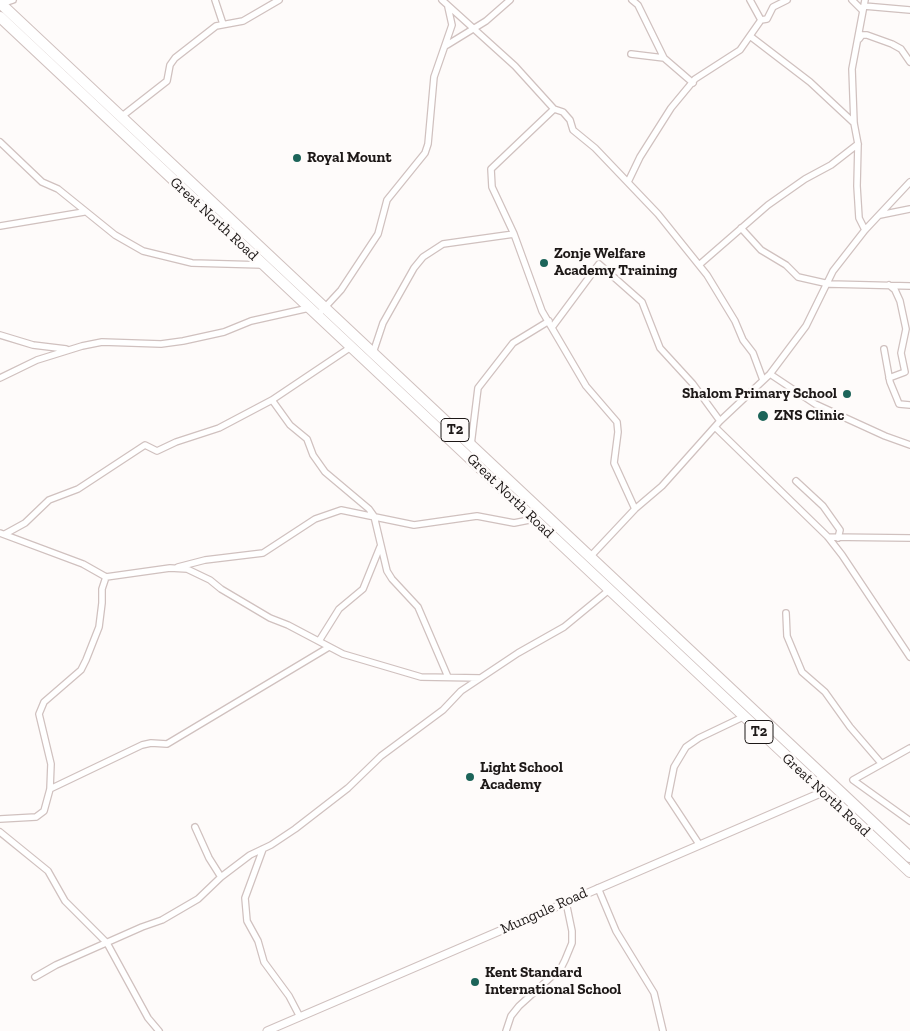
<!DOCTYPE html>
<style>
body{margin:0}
canvas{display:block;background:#fefbfa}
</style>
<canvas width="910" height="1031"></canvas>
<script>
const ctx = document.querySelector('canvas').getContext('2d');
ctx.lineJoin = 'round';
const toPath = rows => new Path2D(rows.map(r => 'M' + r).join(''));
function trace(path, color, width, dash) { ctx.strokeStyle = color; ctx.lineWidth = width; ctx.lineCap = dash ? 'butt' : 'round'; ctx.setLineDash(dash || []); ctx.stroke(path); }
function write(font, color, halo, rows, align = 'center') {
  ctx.font = font + ' "Zilla Slab",serif'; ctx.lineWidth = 5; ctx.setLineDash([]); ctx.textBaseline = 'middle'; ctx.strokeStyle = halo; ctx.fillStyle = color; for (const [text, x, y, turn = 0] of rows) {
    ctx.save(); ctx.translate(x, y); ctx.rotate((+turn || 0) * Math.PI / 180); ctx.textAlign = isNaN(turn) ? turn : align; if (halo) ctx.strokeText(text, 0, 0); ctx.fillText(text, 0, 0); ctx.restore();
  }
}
const minor = toPath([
 [215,0,223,24],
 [442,0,515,66,554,109,563,112,570,120,573,130,595,148,658,214,707,275,735,321,743,340,753,353,763,380],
 [632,0,638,5,664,58],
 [750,0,761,20],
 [852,0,862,10],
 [865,0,852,69,854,123,858,144,857,186,859,218,865,230],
 [1,4,13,0],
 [864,6,910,10],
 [750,36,810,82,854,123],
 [859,39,862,35,867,35,892,44,901,49,910,62],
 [447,45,486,21,510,0],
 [631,54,664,58,693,83],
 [554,109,491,169,492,187,514,234,542,311,586,386,617,422,618,432,614,463,635,509],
 [121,117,167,81,170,65,175,58,216,26,243,21,279,0],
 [0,142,42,182,58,189,115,235,143,251,192,263,263,265],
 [628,182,640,157,671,108,695,79,740,50,761,20,767,19,773,7,787,0],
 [880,215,910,209],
 [0,226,84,212],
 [741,228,761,250,786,265,798,277,829,284,910,286],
 [699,265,768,205,805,179,831,165,858,144],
 [317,316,341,290,378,234,387,200,425,153,428,144,434,77,452,25,448,7],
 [553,326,599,264,642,302,660,348,693,384,720,421],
 [0,335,33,345,66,349],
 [884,349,890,382,897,399,899,404,910,405],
 [373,353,383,323,414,268,423,257,443,244,514,234],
 [770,374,815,404,885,436,910,445],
 [0,378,37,360,82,346,102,342,161,344,183,341,224,332,251,321,309,308],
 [889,378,905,372,901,353,906,329,900,301,895,290,889,285],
 [272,400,290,425,307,439,313,455,325,472,369,509,374,516,387,571,392,579,418,607,448,677],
 [715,427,828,537,842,555,910,657],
 [471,445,478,388,513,343,549,321],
 [796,481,823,506,840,530,838,538],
 [0,533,83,564,106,577,170,568,187,569,210,580,221,589,270,618,288,625,343,654,421,677,480,678],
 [5,534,25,523,49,500,78,489,145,445,157,451,176,442,219,428,272,400,351,347],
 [828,537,910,538],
 [589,558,635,509,662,486,720,421,770,374,806,326,833,271,865,230,910,182],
 [178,567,205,560,263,553,315,519,341,510,414,525,477,516,514,523,534,519],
 [786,613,787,636,802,672,825,692,850,727,881,763],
 [319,641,339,609,363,589,380,547],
 [910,748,853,780,910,821],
 [50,789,142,745,151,743,167,744,329,647],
 [0,819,36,817,44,811,50,789,51,764,39,714,44,702,81,670,86,660,99,627,102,603,102,589,106,577],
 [195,827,209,858,221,877],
 [0,832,48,871,65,901,107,943,148,1018,159,1031],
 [699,844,668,797,674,767,686,747,699,738,743,717],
 [263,849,245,898,247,921,258,941,264,962,289,996,300,1017],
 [598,888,616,931,654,993,663,1031],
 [35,977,56,965,142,927,162,920,198,899,221,877,250,855,271,845,295,829,348,788,381,756,443,710,461,691,518,653,564,627,609,590],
 [506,1031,511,1016,519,1006,561,968,565,960,572,943,572,931,566,902]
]);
const tertiary = toPath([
 [267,1031,823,792]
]);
const trunk = toPath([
 [0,3,910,857],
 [0,17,910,872]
]);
trace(minor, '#d0c1bf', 8);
trace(tertiary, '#d0c1bf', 9);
trace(trunk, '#d0c1bf', 12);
trace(minor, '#fff', 5.5);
trace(tertiary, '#fff', 7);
trace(trunk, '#fff', 10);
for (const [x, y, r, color] of [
 [297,158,5,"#1c6459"],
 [544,263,5,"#1c6459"],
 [847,394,5,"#1c6459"],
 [763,416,6,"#1c6459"],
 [470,777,5,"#1c6459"],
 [475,982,5,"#1c6459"]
]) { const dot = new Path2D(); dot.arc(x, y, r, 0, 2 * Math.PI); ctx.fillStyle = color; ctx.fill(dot); trace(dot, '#fefbfa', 2); }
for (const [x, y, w] of [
 [455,430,28],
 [759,732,28]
]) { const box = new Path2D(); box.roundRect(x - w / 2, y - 11.5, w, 23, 4); ctx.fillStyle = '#fefbfa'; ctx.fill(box); trace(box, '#1d1817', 1); }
write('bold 14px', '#1d1817', null, [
 ["T2",455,430],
 ["T2",759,732]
]);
write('bold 15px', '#1d1817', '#fefbfa', [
 ["Royal Mount",307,158],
 ["Zonje Welfare",554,254],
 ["Academy Training",554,271],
 ["Shalom Primary School",837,394,"right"],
 ["ZNS Clinic",774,416],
 ["Light School",480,768],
 ["Academy",480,785],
 ["Kent Standard",485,973],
 ["International School",485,990]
], 'left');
write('15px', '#1d1817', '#fefbfa', [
 ["Great North Road",214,219,43],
 ["Great North Road",510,496,44],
 ["Great North Road",826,795,43],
 ["Mungule Road",544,911,-24]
]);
</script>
